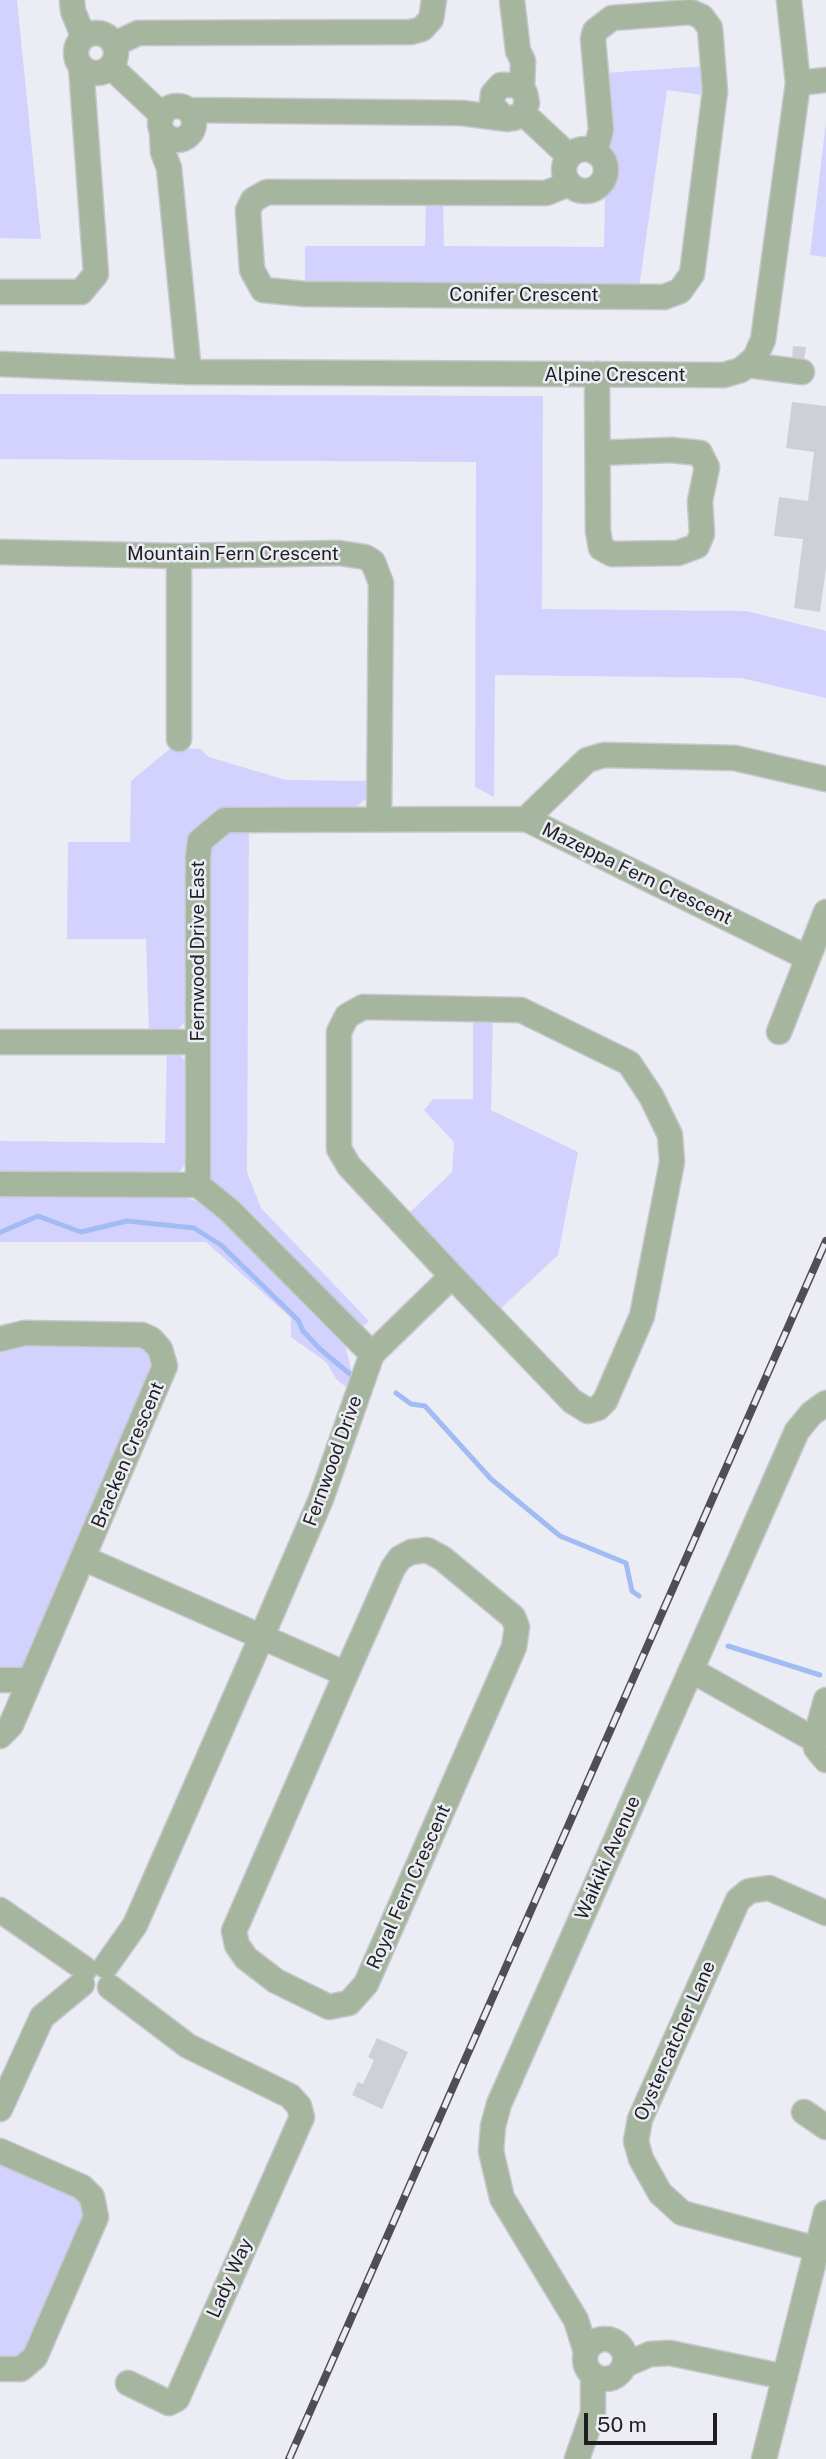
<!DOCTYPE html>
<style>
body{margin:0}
#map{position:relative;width:826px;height:2459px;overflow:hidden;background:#ececf4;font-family:"Public Sans",sans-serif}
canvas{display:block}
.scale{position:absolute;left:584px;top:2413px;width:133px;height:32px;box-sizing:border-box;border:4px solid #1f1f22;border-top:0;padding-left:9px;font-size:21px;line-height:24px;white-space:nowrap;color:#1f1f22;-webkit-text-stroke:5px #ececf4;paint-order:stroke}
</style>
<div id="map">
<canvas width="826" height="2459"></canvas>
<div class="scale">50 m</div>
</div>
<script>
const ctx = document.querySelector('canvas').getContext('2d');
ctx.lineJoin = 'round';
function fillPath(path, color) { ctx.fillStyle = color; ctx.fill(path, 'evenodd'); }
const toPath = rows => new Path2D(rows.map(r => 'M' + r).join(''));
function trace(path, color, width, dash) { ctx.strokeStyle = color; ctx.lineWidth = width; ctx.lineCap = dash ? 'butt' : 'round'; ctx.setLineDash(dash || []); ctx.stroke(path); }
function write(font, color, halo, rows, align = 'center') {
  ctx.font = font + ' "Public Sans",sans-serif'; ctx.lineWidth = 5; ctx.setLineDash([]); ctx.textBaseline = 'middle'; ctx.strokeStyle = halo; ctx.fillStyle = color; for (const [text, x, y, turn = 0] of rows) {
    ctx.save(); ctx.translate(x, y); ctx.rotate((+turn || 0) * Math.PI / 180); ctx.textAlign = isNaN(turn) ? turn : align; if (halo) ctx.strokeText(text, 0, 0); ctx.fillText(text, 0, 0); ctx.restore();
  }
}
fillPath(toPath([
 [0,0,17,0,41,239,0,238],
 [707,66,709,96,667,90,639,288,305,287,305,246,425,246,426,199,443,199,444,246,604,247,605,197,612,190,614,180,603,73],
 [826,122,826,257,810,255],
 [0,394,543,396,542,609,746,611,826,631,826,698,741,678,495,675,494,797,475,787,476,462,0,459],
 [171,748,200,749,209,757,286,780,372,781,370,795,354,809,203,823,188,1019,175,1032,149,1035,146,939,67,939,68,842,130,842,131,781],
 [249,825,247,1172,261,1208,369,1321,360,1329,211,1182,206,1170,208,852,215,837],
 [473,1013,493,1013,491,1110,578,1152,558,1255,498,1311,406,1216,452,1172,454,1142,424,1110,433,1099,473,1099],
 [167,1049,179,1054,188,1065,187,1161,181,1170,175,1173,0,1172,0,1141,165,1143],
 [15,1194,181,1196,207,1205,344,1341,352,1373,350,1390,337,1380,326,1362,291,1337,291,1318,206,1242,0,1242,0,1197],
 [138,1341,156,1360,25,1672,0,1672,0,1350,12,1342],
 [0,2159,79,2192,90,2207,25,2358,0,2361]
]), '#d3d2fe');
trace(toPath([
 [1,1232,38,1216,81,1232,127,1221,194,1228,221,1245,298,1320,303,1331,320,1349,351,1375],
 [396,1393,411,1404,425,1406,491,1479,560,1536,626,1563,632,1591,639,1596],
 [728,1646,820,1675]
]), '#a0bcf3', 5);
fillPath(toPath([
 [793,346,806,347,804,361,792,360],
 [792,402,826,406,826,568,820,612,794,608,803,539,774,536,779,497,808,501,814,452,786,448],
 [377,2038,408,2052,382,2109,352,2095,358,2082,363,2084,374,2060,368,2057]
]), '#cfcfd7');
const minor = toPath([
 [72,0,73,11,83,36],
 [512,0,518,51,523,61,522,88],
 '76 53a20 20 0 1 1 40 0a20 20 0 1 1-40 0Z',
 [115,44,138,33,411,32,422,29,431,19,434,0],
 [111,67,162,115],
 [798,83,826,80],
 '160 123a17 17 0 1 1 34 0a17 17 0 1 1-34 0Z',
 [188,110,462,113,508,119,514,118,523,113,527,103,525,93,517,85,501,85,493,94,492,105,503,117],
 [523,113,569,156],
 [162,131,163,152,169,168,189,372],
 '564 170a21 21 0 1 1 42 0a21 21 0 1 1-42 0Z',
 [569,184,546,193,267,192,253,200,248,210,252,270,263,290,305,294,664,297,680,291,692,274,715,91,710,28,702,17,691,12,612,18,595,31,593,39,601,130,595,152],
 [0,292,81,292,96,274,81,66],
 [0,364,189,372,724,375,741,370,755,358,763,340,798,83,789,0],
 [748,365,802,372],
 [597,374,598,531,601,548,612,554,678,553,697,546,702,534,700,501,707,467,700,453,671,450,598,453],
 [0,552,179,556,339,553,365,557,373,562,381,583,379,819],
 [179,739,179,556],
 [526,819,587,760,604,755,735,758,826,779],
 [779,1032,808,958],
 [0,1042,197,1042],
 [0,1184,198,1185,229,1210,372,1354],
 [198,1185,198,857,200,841,225,820,526,819,808,958,826,912],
 [0,1339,24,1333,142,1335,151,1339,160,1349,165,1366,11,1725,0,1736],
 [83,1558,346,1674,393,1568,400,1558,411,1552,427,1550,442,1558,513,1617,517,1627,514,1647,366,1984,349,2003,329,2007,276,1981,246,1958,237,1945,234,1931,346,1674],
 [691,1670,815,1740],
 [0,1680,30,1680],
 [826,1700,815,1740,816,1748,826,1760],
 [0,1910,85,1969],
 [106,1966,135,1925,262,1636,321,1499,372,1354,452,1276,349,1166,339,1149,339,1032,347,1016,363,1007,521,1010,629,1063,651,1096,670,1135,672,1162,642,1316,605,1401,598,1408,588,1411,572,1401,452,1276],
 [110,1987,188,2046,290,2096,299,2106,302,2117,177,2399,169,2403,128,2383],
 [0,2109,42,2017,82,1984],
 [804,2112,826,2127],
 [0,2151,82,2187,92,2197,96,2217,35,2357,21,2369,0,2369],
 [817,2249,682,2213,660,2193,641,2159,636,2141,640,2119,738,1900,749,1891,769,1888,826,1913],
 '585 2359a20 20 0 1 1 40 0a20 20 0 1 1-40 0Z',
 [586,2352,576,2320,502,2198,491,2151,493,2126,499,2104,797,1431,811,1414,826,1403],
 [625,2365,650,2354,670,2353,785,2377],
 [577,2459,593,2413,593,2375],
 [764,2459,826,2213]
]);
trace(minor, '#c7c7ce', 27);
trace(minor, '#a6b69e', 24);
const rail = toPath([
 [289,2459,826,1241]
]);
trace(rail, '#4f4f53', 8);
trace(rail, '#ececf4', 5, [16]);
write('19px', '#1f1f22', '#ececf4', [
 ["Conifer Crescent",524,295],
 ["Alpine Crescent",615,375],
 ["Mountain Fern Crescent",233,554],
 ["Mazeppa Fern Crescent",637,874,26],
 ["Fernwood Drive East",198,951,-90],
 ["Bracken Crescent",128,1455,-67],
 ["Fernwood Drive",333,1461,-70],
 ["Waikiki Avenue",608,1858,-66],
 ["Royal Fern Crescent",409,1887,-66],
 ["Oystercatcher Lane",675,2041,-66],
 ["Lady Way",230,2278,-66]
]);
</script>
